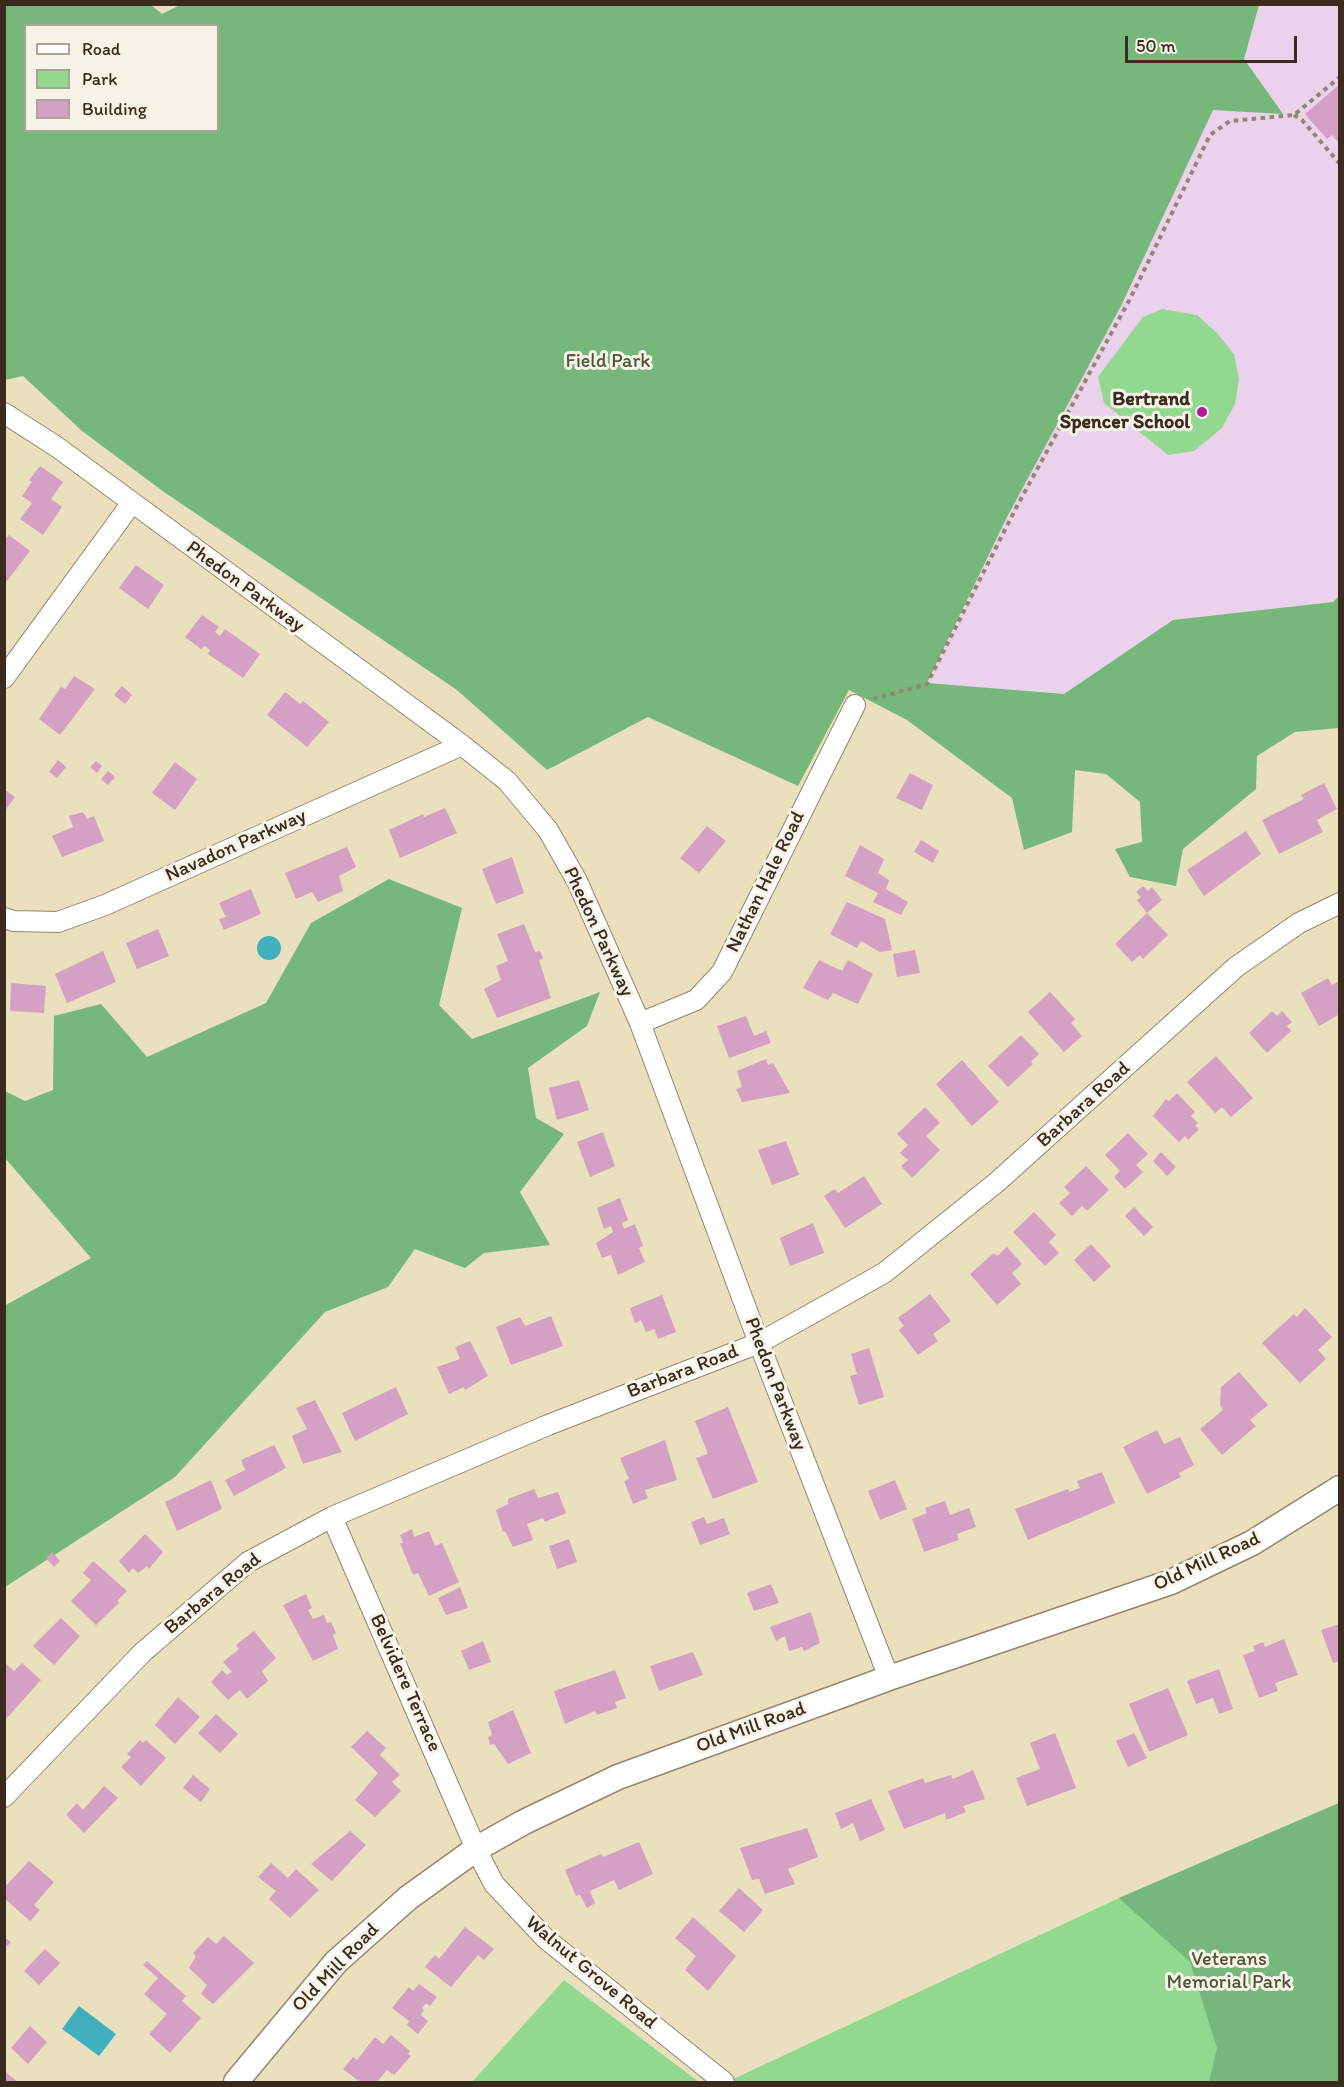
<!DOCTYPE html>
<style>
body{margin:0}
#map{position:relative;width:1344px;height:2087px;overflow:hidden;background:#ebe0be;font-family:Itim,sans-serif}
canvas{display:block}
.frame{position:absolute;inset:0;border:6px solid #3b2a1e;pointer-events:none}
.legend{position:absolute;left:24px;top:24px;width:195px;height:108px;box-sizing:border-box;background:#f7f3e8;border:2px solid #aca397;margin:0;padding:8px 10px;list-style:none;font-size:18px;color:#3b2a1e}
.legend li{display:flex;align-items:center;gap:12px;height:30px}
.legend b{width:30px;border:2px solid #aca397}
.scale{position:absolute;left:1125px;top:36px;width:172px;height:27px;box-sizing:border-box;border:3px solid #3b2a1e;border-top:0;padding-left:8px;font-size:18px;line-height:21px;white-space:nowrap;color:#3b2a1e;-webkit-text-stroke:4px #f7f3e8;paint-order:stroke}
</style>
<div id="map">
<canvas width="1344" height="2087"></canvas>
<div class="frame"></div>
<ul class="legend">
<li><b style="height:8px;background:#fff"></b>Road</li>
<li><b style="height:16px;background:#93d891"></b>Park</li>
<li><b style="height:16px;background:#d4a0c3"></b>Building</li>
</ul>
<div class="scale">50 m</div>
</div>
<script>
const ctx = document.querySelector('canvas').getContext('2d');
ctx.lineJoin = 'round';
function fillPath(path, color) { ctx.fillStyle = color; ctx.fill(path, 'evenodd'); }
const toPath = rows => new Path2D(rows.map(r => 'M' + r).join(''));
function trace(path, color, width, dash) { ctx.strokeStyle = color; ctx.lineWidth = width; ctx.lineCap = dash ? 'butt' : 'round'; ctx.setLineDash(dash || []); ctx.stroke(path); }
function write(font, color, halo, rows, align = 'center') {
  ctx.font = font + ' Itim,sans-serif'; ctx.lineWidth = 6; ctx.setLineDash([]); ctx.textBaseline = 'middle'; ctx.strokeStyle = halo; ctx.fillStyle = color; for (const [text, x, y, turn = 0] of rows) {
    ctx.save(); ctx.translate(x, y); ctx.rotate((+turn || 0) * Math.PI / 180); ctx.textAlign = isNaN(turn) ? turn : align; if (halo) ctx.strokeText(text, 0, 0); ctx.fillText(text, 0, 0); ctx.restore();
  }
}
fillPath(toPath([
 [1234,5,1339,5,1339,596,1333,602,1173,620,1064,694,927,684,1007,517,1121,306,1213,110,1244,59]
]), '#ead1ec');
fillPath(toPath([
 [1162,309,1197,315,1216,332,1234,354,1239,379,1235,404,1222,428,1194,451,1168,455,1104,403,1098,377,1143,317],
 [1339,1803,1339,2082,727,2082,1119,1898],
 [564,1980,699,2082,472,2082]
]), '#93d891');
fillPath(toPath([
 [180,5,1259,5,1244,59,1283,114,1213,110,1121,306,1007,517,927,683,1064,694,1173,620,1333,602,1339,596,1339,728,1295,732,1257,756,1256,789,1183,849,1176,886,1130,877,1115,849,1142,842,1140,802,1106,774,1075,770,1072,832,1024,850,1012,798,907,720,849,690,798,786,648,717,547,770,457,690,164,492,82,431,23,376,5,380,5,5,151,5,162,14],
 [26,26,218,26,218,130,26,130],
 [389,879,462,908,439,1005,472,1039,600,992,587,1026,528,1068,536,1118,564,1134,520,1192,550,1245,484,1253,465,1268,415,1249,388,1287,325,1312,175,1477,5,1587,4,1306,91,1258,5,1158,5,1091,25,1101,53,1090,54,1016,101,1004,147,1057,266,1003,311,923],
 [1339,1803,1339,2082,1209,2082,1217,2048,1190,1962,1119,1898]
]), '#76b87b');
fillPath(toPath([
 '257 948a12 12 0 1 1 24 0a12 12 0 1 1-24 0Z',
 [79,2006,116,2034,99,2056,62,2029]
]), '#41afbd');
fillPath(toPath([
 [1340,84,1340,144,1332,135,1327,139,1305,114],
 [40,466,63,482,51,499,62,507,43,535,20,519,32,503,22,496,32,482,29,480],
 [9,535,30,551,7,581,4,579,4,541],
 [136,565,164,585,148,609,119,588],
 [202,615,219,627,215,632,220,636,225,629,260,654,243,678,208,654,210,650,205,646,201,649,185,637],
 [74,676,95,689,60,735,39,719,61,687,65,689],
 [122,686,132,695,125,704,114,695],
 [285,692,300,704,303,701,329,722,307,747,267,715],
 [58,760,66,767,57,778,49,772],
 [96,761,102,766,97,773,90,767],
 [175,762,197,779,175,810,152,793],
 [108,771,115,777,108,785,101,779],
 [910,773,933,785,922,810,896,798],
 [1324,783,1337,809,1317,820,1323,832,1279,854,1262,820,1304,799,1301,795],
 [4,789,15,797,4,812],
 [445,808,457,833,400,858,389,830,423,814,424,817],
 [83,812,87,819,94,816,104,841,62,857,52,836,73,827,69,816],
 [707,826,726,841,699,873,680,858],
 [1246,831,1261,854,1204,896,1187,870],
 [921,840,939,851,933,863,914,852],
 [860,845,884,859,878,873,889,880,886,889,908,902,901,915,873,902,878,893,845,876],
 [347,847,356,867,339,876,343,891,318,902,312,892,296,899,285,873],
 [512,857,524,893,496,904,482,869],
 [1143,886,1148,891,1152,887,1162,900,1147,913,1137,900,1141,897,1136,892],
 [251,889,261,914,224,930,219,919,226,917,219,903],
 [847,902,885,919,892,950,880,952,861,941,857,948,830,934],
 [1147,913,1168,935,1143,959,1140,955,1132,962,1115,944],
 [524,924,535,952,540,951,543,958,539,960,551,998,497,1018,484,989,501,980,496,966,508,961,497,934],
 [158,929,169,956,137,969,126,943],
 [915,950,920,973,897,977,893,954],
 [103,951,116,982,67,1003,55,974],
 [819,960,842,971,848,960,873,974,858,1004,833,993,828,1000,803,988],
 [1328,978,1332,985,1340,980,1340,1014,1319,1026,1301,993],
 [11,983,46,986,44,1013,10,1011],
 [1050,992,1075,1019,1071,1023,1082,1036,1064,1052,1028,1012],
 [1272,1011,1277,1016,1282,1011,1292,1022,1287,1026,1291,1031,1267,1053,1249,1033],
 [746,1016,754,1036,766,1031,771,1043,729,1058,717,1026],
 [1021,1035,1039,1054,1031,1062,1033,1064,1008,1087,988,1066],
 [1216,1056,1253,1098,1231,1117,1222,1107,1215,1113,1187,1082],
 [766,1059,768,1065,773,1063,790,1093,742,1102,736,1089,742,1087,737,1071],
 [962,1060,999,1102,972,1126,936,1084],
 [579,1080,589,1110,557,1120,549,1088],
 [1177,1093,1195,1112,1191,1116,1198,1123,1195,1126,1199,1129,1188,1140,1185,1136,1179,1142,1153,1116,1166,1099,1169,1101],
 [925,1107,940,1123,926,1136,940,1150,912,1178,901,1166,908,1160,900,1153,908,1145,897,1134],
 [603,1132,615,1166,590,1177,577,1142],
 [1128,1133,1148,1154,1136,1165,1143,1172,1125,1189,1114,1177,1120,1171,1105,1155],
 [786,1141,799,1175,772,1185,758,1150],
 [1161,1152,1176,1167,1167,1176,1153,1161],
 [1086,1166,1109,1190,1087,1211,1082,1206,1072,1216,1059,1203,1070,1193,1064,1187],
 [864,1176,882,1204,845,1228,824,1196,835,1189,838,1193],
 [620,1198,628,1220,622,1223,624,1229,635,1224,643,1246,639,1248,645,1262,618,1275,611,1255,602,1258,596,1243,613,1232,611,1226,604,1229,597,1208],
 [1134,1207,1153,1227,1144,1236,1125,1216],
 [1034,1212,1056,1235,1049,1242,1059,1253,1045,1266,1013,1232],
 [813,1223,824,1253,790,1266,780,1238],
 [1091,1244,1111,1266,1094,1282,1074,1260],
 [1007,1247,1022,1264,1012,1273,1021,1284,997,1305,970,1274,994,1253,997,1256],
 [930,1294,951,1321,933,1334,938,1341,918,1355,899,1330,904,1326,898,1318],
 [662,1295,676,1332,658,1339,654,1329,646,1332,641,1320,635,1323,630,1308],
 [1305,1308,1332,1337,1318,1350,1326,1359,1300,1383,1262,1343,1294,1314,1297,1317],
 [551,1316,563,1346,511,1365,496,1327,520,1317,525,1326],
 [470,1341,488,1376,465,1390,464,1387,449,1394,437,1367,460,1359,455,1347],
 [869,1348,884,1397,859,1405,850,1376,857,1374,851,1354],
 [1239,1372,1268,1405,1250,1420,1256,1426,1222,1455,1200,1429,1223,1410,1220,1405,1221,1387],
 [396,1387,408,1414,355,1441,342,1413],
 [315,1400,342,1452,303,1464,292,1436,307,1429,296,1408],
 [728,1407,758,1482,713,1499,696,1458,708,1454,695,1421],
 [1157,1430,1164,1444,1180,1437,1194,1465,1179,1473,1181,1477,1147,1494,1123,1447],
 [665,1440,677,1480,645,1490,648,1498,633,1504,624,1481,629,1479,620,1458],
 [274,1445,286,1468,234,1496,225,1480,245,1470,241,1460],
 [1102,1472,1115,1503,1028,1540,1015,1509,1068,1489,1069,1492,1080,1488,1077,1481],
 [211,1480,222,1509,177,1531,165,1502],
 [895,1480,907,1509,880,1520,868,1491],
 [534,1489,538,1498,558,1492,566,1513,545,1522,543,1518,527,1524,533,1540,513,1547,505,1531,503,1532,496,1510,508,1504,508,1499],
 [945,1501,950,1515,969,1508,976,1527,957,1534,959,1540,924,1552,912,1519,927,1513,925,1508],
 [704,1517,707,1524,724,1518,730,1534,700,1545,691,1522],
 [412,1529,414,1537,429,1531,435,1546,442,1543,459,1582,429,1596,418,1573,413,1575,400,1543,403,1543,400,1535],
 [145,1534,163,1552,149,1569,147,1566,138,1573,133,1568,129,1573,119,1561],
 [569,1539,577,1562,557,1569,549,1546],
 [52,1552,60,1561,54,1567,46,1558],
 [93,1561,127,1591,117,1601,119,1603,96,1625,71,1601,91,1580,83,1573],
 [771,1584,779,1603,754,1611,747,1593],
 [460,1587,468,1608,446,1615,438,1598],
 [306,1594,312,1608,308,1610,313,1619,324,1615,327,1623,331,1622,336,1633,333,1635,338,1649,313,1661,283,1605],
 [811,1612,820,1643,804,1651,802,1647,789,1651,785,1636,776,1641,770,1627],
 [61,1618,80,1636,54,1665,33,1646],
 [1340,1624,1340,1661,1333,1663,1321,1630],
 [254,1631,276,1658,262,1671,268,1681,247,1699,240,1690,228,1700,211,1682,222,1670,227,1675,232,1672,223,1662,239,1649,236,1645],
 [1284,1639,1298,1675,1275,1683,1278,1691,1259,1698,1243,1655,1255,1651,1253,1646,1263,1642,1265,1647],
 [483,1641,491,1662,469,1670,461,1651],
 [693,1652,703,1675,659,1691,650,1666],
 [4,1662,14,1671,22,1663,41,1680,7,1718,4,1716],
 [1219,1669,1233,1709,1219,1714,1213,1698,1196,1704,1187,1681],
 [615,1670,626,1698,615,1702,617,1708,597,1715,595,1711,565,1724,554,1691],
 [1168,1688,1188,1735,1149,1752,1129,1704],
 [178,1697,200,1717,175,1744,155,1725],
 [513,1710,531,1753,508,1764,494,1744,490,1745,488,1737,492,1735,488,1722],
 [216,1714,238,1734,220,1753,198,1733],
 [367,1731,386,1748,380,1755,400,1775,392,1782,401,1791,375,1817,355,1800,378,1773,351,1747],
 [1055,1733,1076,1788,1027,1806,1016,1778,1040,1769,1030,1743],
 [1134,1733,1147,1758,1128,1767,1116,1741],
 [140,1740,143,1743,146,1740,166,1758,141,1786,121,1767,131,1757,127,1754],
 [973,1770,985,1799,963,1806,966,1812,946,1820,945,1813,904,1829,888,1791,923,1778,925,1783,951,1775,953,1779],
 [193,1775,210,1789,201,1802,183,1788],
 [104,1786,118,1798,84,1833,66,1815,77,1803,83,1810],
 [871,1799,885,1830,860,1841,853,1823,841,1829,835,1813],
 [807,1828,818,1857,788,1869,795,1884,765,1894,759,1879,752,1880,740,1848],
 [350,1831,366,1845,332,1881,311,1864],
 [639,1842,653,1874,619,1890,614,1880,590,1891,595,1903,587,1908,580,1895,576,1896,565,1870,601,1854,603,1857],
 [29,1861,54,1882,34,1905,40,1910,30,1921,4,1898,4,1888],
 [271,1863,288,1878,296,1869,319,1890,290,1918,269,1899,276,1891,258,1877],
 [739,1888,763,1910,744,1932,719,1911],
 [693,1917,736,1956,708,1991,685,1970,696,1956,675,1938],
 [465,1927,494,1949,484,1960,478,1955,451,1987,425,1967,435,1955,439,1959],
 [224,1936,254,1963,213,2004,201,1994,207,1985,189,1968,196,1956,193,1953,208,1937,216,1944],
 [4,1937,11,1942,4,1949],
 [45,1949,60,1963,39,1985,24,1971],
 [147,1961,186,1996,182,2001,201,2018,170,2053,149,2034,167,2014,144,1994,158,1978,143,1965],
 [419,1984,437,1997,430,2006,426,2003,422,2008,424,2010,421,2015,428,2021,418,2034,407,2025,409,2021,392,2008,409,1987,413,1991],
 [30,2026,47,2042,28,2064,11,2048],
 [391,2035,410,2051,408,2054,411,2056,394,2075,387,2070,377,2082,360,2082,343,2069,353,2057,357,2060,375,2037,383,2044],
 [4,2071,18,2082,4,2082]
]), '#d4a0c3');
const minor = toPath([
 [4,413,57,447,462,745,507,781,548,830,577,881,640,1023,759,1343,889,1678],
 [4,678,131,504],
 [4,918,14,921,58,922,105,905,462,745],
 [640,1023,696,1000,722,972,855,705],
 [332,1517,476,1849,494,1884,546,1939,724,2082],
 [4,1797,143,1652,248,1562,332,1517,548,1425,759,1343,884,1273,997,1182,1236,967,1299,923,1340,903]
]);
const tertiary = toPath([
 [236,2082,336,1962,408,1898,476,1849,524,1822,618,1777,889,1678,1171,1582,1252,1543,1340,1488]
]);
trace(minor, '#93856e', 22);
trace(tertiary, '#93856e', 27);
trace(toPath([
 [1294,115,1302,120,1340,164],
 [873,699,927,684,1016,508,1131,297,1210,135,1230,121,1294,115,1340,77]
]), '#93856e', 4, [4.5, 4.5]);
trace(minor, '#fff', 20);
trace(tertiary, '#fff', 24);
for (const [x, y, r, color] of [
 [1202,412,6,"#b5179e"]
]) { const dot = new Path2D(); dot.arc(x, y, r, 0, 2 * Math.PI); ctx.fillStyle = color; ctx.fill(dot); trace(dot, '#f7f3e8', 2); }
write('20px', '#51563b', '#f7f3e8', [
 ["Field Park",608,362],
 ["Veterans",1229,1960],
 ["Memorial Park",1229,1983]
]);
write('bold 20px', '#3b2a1e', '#f7f3e8', [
 ["Bertrand",1190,400],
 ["Spencer School",1190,423]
], 'right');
write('20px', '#3b2a1e', '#f7f3e8', [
 ["Phedon Parkway",245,587,36],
 ["Navadon Parkway",236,846,-24],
 ["Nathan Hale Road",766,882,-64],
 ["Phedon Parkway",598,932,65],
 ["Barbara Road",1084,1105,-42],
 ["Barbara Road",683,1372,-21],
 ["Phedon Parkway",775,1384,69],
 ["Old Mill Road",1207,1562,-25],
 ["Barbara Road",213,1594,-39],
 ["Belvidere Terrace",405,1683,66],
 ["Old Mill Road",751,1728,-20],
 ["Old Mill Road",336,1968,-46],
 ["Walnut Grove Road",591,1973,40]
]);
</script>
